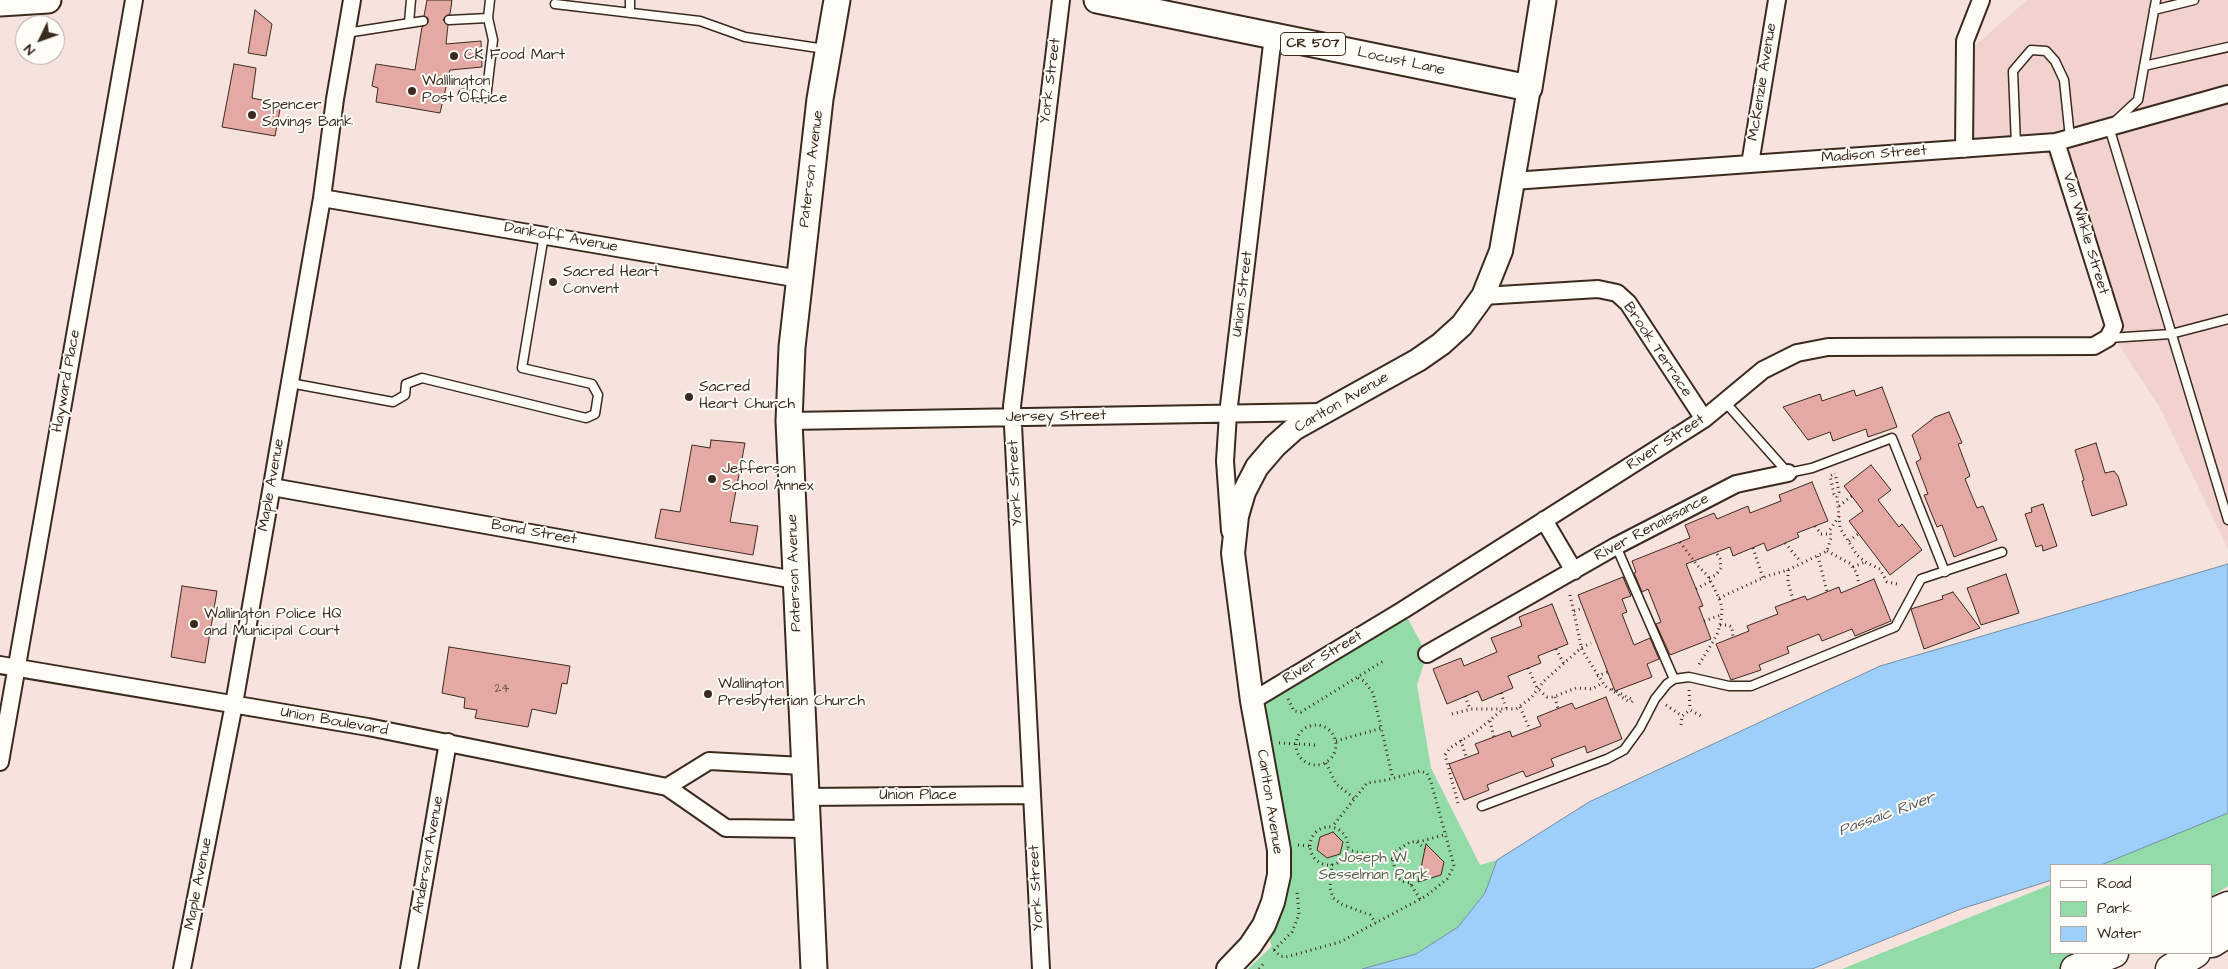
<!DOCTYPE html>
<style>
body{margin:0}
#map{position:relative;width:2228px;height:969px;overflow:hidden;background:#f6e3de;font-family:"Architects Daughter",sans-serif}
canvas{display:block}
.legend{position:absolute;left:2050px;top:864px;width:162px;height:90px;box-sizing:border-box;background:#fdfcf7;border:1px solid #afa8a0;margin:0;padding:6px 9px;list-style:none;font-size:15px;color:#3b2a1e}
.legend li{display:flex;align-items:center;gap:10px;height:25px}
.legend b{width:25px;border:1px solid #afa8a0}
.north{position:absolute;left:15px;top:15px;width:50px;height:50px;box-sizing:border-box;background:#fdfcf7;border:1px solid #afa8a0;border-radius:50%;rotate:228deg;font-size:14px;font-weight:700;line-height:20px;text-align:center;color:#3b2a1e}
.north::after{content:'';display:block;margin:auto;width:18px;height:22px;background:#3b2a1e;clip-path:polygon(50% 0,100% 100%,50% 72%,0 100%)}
</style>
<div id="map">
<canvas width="2228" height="969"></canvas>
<ul class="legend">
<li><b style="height:6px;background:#fdfcf7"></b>Road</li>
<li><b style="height:14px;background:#93dba9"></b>Park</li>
<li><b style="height:14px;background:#9ecffa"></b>Water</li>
</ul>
<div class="north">N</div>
</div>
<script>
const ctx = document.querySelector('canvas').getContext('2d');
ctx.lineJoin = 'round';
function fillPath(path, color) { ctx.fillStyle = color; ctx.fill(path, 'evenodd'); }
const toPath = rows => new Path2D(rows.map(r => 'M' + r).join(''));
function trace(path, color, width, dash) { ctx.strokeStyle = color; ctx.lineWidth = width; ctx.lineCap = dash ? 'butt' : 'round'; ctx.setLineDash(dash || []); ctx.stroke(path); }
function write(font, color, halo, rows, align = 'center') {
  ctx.font = font + ' "Architects Daughter",sans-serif'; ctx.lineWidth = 4; ctx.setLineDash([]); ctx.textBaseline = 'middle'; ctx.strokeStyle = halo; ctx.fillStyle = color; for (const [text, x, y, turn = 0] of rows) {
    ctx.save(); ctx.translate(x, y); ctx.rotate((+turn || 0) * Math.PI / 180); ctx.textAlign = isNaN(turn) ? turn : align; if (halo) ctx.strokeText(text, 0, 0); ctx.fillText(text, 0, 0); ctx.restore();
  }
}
fillPath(toPath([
 [2027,0,2228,0,2228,549,2159,406,2113,336,2041,138,1956,146,1959,60]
]), '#f1d2cd');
fillPath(toPath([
 [1403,610,1427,654,1417,685,1431,768,1480,865,1497,860,1485,893,1458,927,1416,954,1362,969,1248,969,1272,946,1264,925,1279,875,1252,701],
 [2228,813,2228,886,2212,896,2212,865,2099,865],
 [2052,884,2052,953,2114,953,2092,969,1842,969]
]), '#93dba9');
const water = toPath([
 [2228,564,2228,813,2101,865,2052,865,2052,880,1961,909,1812,969,1362,969,1416,954,1458,927,1485,893,1497,860,1589,802,1880,666,2228,564]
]);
fillPath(water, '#9ecffa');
trace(water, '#768da2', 1);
const building = toPath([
 [427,0,452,0,450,14,446,16,443,20,448,25,446,44,481,41,482,67,450,70,440,113,376,102,378,88,372,86,376,64,415,70,422,27,428,23,428,18,424,16,427,0],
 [255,10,272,24,266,56,248,53,255,10],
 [234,64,256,68,252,98,281,104,275,136,222,127,234,64],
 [1882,387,1897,427,1868,437,1866,429,1833,441,1830,432,1808,440,1783,407,1820,394,1822,401,1854,390,1856,396,1882,387],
 [1949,412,1962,443,1958,444,1970,476,1965,479,1977,508,1983,506,1997,540,1954,557,1942,525,1937,527,1924,495,1928,494,1916,462,1921,459,1912,435,1935,417,1949,412],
 [711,440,745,443,730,522,758,526,753,555,655,538,661,509,680,512,692,445,710,448,711,440],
 [2096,443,2105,473,2114,471,2118,476,2127,505,2092,516,2082,481,2084,480,2075,450,2096,443],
 [1871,465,1891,490,1878,500,1899,527,1902,524,1922,550,1890,575,1849,521,1863,511,1844,486,1871,465],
 [1812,482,1828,521,1797,533,1799,537,1767,551,1764,543,1733,556,1730,547,1686,564,1703,606,1699,607,1711,639,1670,655,1656,624,1661,622,1648,589,1642,592,1634,573,1636,572,1632,561,1690,538,1685,525,1714,513,1717,519,1748,506,1750,513,1781,501,1779,495,1812,482],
 [2043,504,2057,546,2043,551,2042,545,2036,547,2025,514,2032,512,2031,508,2043,504],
 [2006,574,2019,613,1981,625,1967,588,2006,574],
 [1623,577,1631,596,1622,599,1627,612,1622,614,1634,645,1650,638,1659,659,1647,664,1652,677,1615,691,1578,595,1623,577],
 [1874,579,1891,621,1855,636,1852,629,1822,641,1819,634,1787,647,1789,653,1759,665,1761,670,1731,680,1716,644,1749,631,1747,626,1778,614,1775,607,1805,596,1807,600,1839,587,1841,593,1874,579],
 [182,586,217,591,205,663,171,657,182,586],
 [1953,592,1980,628,1924,649,1911,609,1943,599,1942,596,1953,592],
 [1552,604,1568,644,1538,656,1541,663,1508,676,1513,688,1482,701,1478,691,1447,704,1433,669,1461,658,1464,666,1497,652,1491,638,1522,626,1519,617,1552,604],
 [449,647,570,666,567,684,562,683,556,714,532,709,528,727,475,718,477,710,464,708,465,698,442,693,449,647],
 [1606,697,1622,739,1587,753,1585,746,1551,759,1554,766,1526,777,1523,771,1487,785,1489,790,1464,800,1449,764,1479,753,1475,744,1510,731,1512,737,1541,726,1537,717,1572,703,1575,709,1606,697],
 [1333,832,1343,842,1340,854,1327,858,1317,850,1320,837,1333,832],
 [1426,844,1444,862,1441,875,1418,882,1426,844]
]);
fillPath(building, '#e4a9a5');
trace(building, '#3b2a1e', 1);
const lane = toPath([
 [630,0,630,13],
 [2156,0,2138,100,2109,127,2228,520],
 [555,4,700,21,745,37,825,49],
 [2154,10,2194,0],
 [449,20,488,18],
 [409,22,411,0],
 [346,33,423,21],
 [2144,66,2228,47],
 [463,94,486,98,493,40,488,18,490,0],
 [2016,145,2013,71,2031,50,2046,51,2055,61,2064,80,2070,138],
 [2109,338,2171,334,2228,319],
 [290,383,393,402,405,395,406,384,422,378,586,418,595,414,598,395,592,384,522,368,544,235],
 [1725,402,1788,473,1812,468,1892,438,1945,572],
 [1616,546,1674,679],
 [1482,806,1607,759,1624,750,1640,728,1655,699,1667,684,1674,679,1689,677,1729,686,1751,686,1895,627,1921,579,2002,552]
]);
const street = toPath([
 [1964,149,1965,41,1981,0],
 [1750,164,1777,0],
 [1513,181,2056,142,2228,94],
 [322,198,800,279],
 [1483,296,1598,289,1617,293,1628,303,1704,419],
 [789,421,1321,412],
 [272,487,795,580],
 [1544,520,1574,571],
 [1230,531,1225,461,1228,414,1273,36],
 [1427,654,1616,546,1736,484,1788,473],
 [0,665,368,727,667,787,726,828,806,829],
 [1252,701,1403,610,1704,419,1763,370,1797,353,1828,347,2094,346,2108,338,2114,326,2056,142],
 [0,762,134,0],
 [667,787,709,761,803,766],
 [805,797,1032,795],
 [182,969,234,704,322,198,335,99,352,0],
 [409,969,448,742],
 [1041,969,1012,406,1061,0]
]);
const secondary = toPath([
 [1228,969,1250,946,1264,925,1273,902,1279,875,1279,850,1252,701,1233,553,1237,516,1244,492,1257,467,1275,446,1294,429,1418,360,1441,344,1462,325,1483,296,1501,251,1529,88]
]);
const primary = toPath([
 [1097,0,1529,88,1543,0],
 [0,3,48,0],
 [814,969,789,421,792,347,820,99,837,0]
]);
const highway = toPath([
 [2212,913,2228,906],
 [2212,943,2228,933],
 [2075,969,2114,953],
 [2170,969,2196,953]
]);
trace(lane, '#3b2a1e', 11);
trace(street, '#3b2a1e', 20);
trace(secondary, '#3b2a1e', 26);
trace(primary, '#3b2a1e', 29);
trace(highway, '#3b2a1e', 31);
trace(toPath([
 [1832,475,1830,476,1834,494,1837,497],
 [1839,506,1852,496],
 [1839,516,1840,528,1857,555,1865,562,1880,569,1887,582,1897,584],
 [1815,526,1821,534,1830,534],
 [1849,541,1858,534],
 [1680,542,1697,565,1708,576,1719,598,1722,608,1721,621,1717,635,1698,666],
 [1785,543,1801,562],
 [1753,548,1763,578],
 [1827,551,1851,564,1857,574,1859,585],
 [1818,556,1827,592],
 [1853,567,1865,562],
 [1788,570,1788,582,1793,600],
 [1709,578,1716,575,1721,568,1720,559,1716,552],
 [1696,589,1711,581],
 [1570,595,1582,650,1605,686,1631,703],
 [1719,598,1767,576,1788,570,1827,551,1831,538,1830,530,1839,516,1837,497,1839,492,1835,473],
 [1574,611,1583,608],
 [1704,621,1721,615],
 [1720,625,1728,625,1732,627,1733,638],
 [1556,649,1564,664],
 [1528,668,1537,688,1547,697,1553,697,1576,688,1592,689,1602,683],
 [1597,676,1608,672],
 [1358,678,1364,681,1373,693,1393,779],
 [1612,689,1633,700,1631,703],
 [1689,690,1690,710],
 [1501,693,1507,710],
 [1465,696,1470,709],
 [1555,697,1558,709],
 [1288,699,1294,711,1301,712,1385,660],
 [1666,705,1682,716],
 [1520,707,1530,730],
 [1452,714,1471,709,1516,709,1531,698,1544,681,1581,648,1591,643],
 [1490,721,1494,737],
 '1296 745a20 20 0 1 1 40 0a20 20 0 1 1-40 0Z',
 [1681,725,1682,716,1690,710,1701,716],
 [1461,740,1466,757],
 [1336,741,1382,728],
 [1279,743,1316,745],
 [1326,763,1336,784,1354,798],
 [1458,803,1445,755,1450,748,1478,730,1501,711],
 '1310 846a19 19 0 1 1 38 0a19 19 0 1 1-38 0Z',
 [1417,842,1425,849],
 [1298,845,1310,846],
 [1347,850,1393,859],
 [1332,864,1330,888,1333,898,1341,904,1370,915,1376,923],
 [1411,885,1414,878],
 [1420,899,1410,883,1401,881,1396,875,1393,861,1396,851,1410,842,1422,841,1447,834],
 [1274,950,1280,956,1286,957,1340,942,1426,896,1447,879,1454,866,1431,782,1427,773,1420,771,1387,780,1367,783,1332,827],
 [1274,950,1292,932,1299,914,1297,891],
 [1259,969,1264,963]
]), '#3b2a1e', 3, [1, 4]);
trace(lane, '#fdfcf7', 8);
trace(street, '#fdfcf7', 16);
trace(secondary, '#fdfcf7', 22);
trace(primary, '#fdfcf7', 25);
trace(highway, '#fdfcf7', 28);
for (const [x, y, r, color] of [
 [454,56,5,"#3b2a1e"],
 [412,91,5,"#3b2a1e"],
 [252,115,5,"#3b2a1e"],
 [553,282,5,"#3b2a1e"],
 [689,397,5,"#3b2a1e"],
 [712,479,5,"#3b2a1e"],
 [194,624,5,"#3b2a1e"],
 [708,694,5,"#3b2a1e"]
]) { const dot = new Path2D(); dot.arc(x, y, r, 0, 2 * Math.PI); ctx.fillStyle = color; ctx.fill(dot); trace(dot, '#fdfcf7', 2); }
write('12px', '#654a40', null, [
 ["24",502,689]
]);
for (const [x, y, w] of [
 [1313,44,65]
]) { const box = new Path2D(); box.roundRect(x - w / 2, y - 11.5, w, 23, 4); ctx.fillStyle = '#fdfcf7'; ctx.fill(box); trace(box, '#3b2a1e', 1); }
write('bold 14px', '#3b2a1e', null, [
 ["CR 507",1313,44]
]);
write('15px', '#3b2a1e', '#fdfcf7', [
 ["CK Food Mart",464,56],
 ["Walllington",422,82],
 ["Post Office",422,99],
 ["Spencer",262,106],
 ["Savings Bank",262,123],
 ["Sacred Heart",563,273],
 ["Convent",563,290],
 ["Sacred",699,388],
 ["Heart Church",699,405],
 ["Jefferson",722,470],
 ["School Annex",722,487],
 ["Wallington Police HQ",204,615],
 ["and Municipal Court",204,632],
 ["Wallington",718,685],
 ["Presbyterian Church",718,702]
], 'left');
write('15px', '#3b2a1e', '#fdfcf7', [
 ["Locust Lane",1401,62,12],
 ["York Street",1051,81,-83],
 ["McKenzie Avenue",1763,82,-81],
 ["Madison Street",1874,155,-4],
 ["Paterson Avenue",812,169,-83],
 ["Van Winkle Street",2085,234,73],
 ["Dankoff Avenue",561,238,10],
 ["Union Street",1243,294,-83],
 ["Brook Terrace",1657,350,56],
 ["Hayward Place",67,381,-80],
 ["Carlton Avenue",1342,403,-30],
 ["Jersey Street",1056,417,-1],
 ["River Street",1666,443,-33],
 ["York Street",1016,483,-93],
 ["Maple Avenue",272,485,-80],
 ["River Renaissance",1652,528,-28],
 ["Bond Street",534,533,10],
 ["Paterson Avenue",795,573,-92],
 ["River Street",1323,658,-31],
 ["Union Boulevard",334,722,10],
 ["Union Place",918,796],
 ["Carlton Avenue",1269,802,81],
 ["Anderson Avenue",429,855,-80],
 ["Maple Avenue",199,884,-79],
 ["York Street",1037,888,-93]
]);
write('15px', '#555f48', '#fdfcf7', [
 ["Joseph W.",1374,859],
 ["Sesselman Park",1374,876]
]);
write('italic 16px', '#595c60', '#fdfcf7', [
 ["Passaic River",1887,815,-20]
]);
</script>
